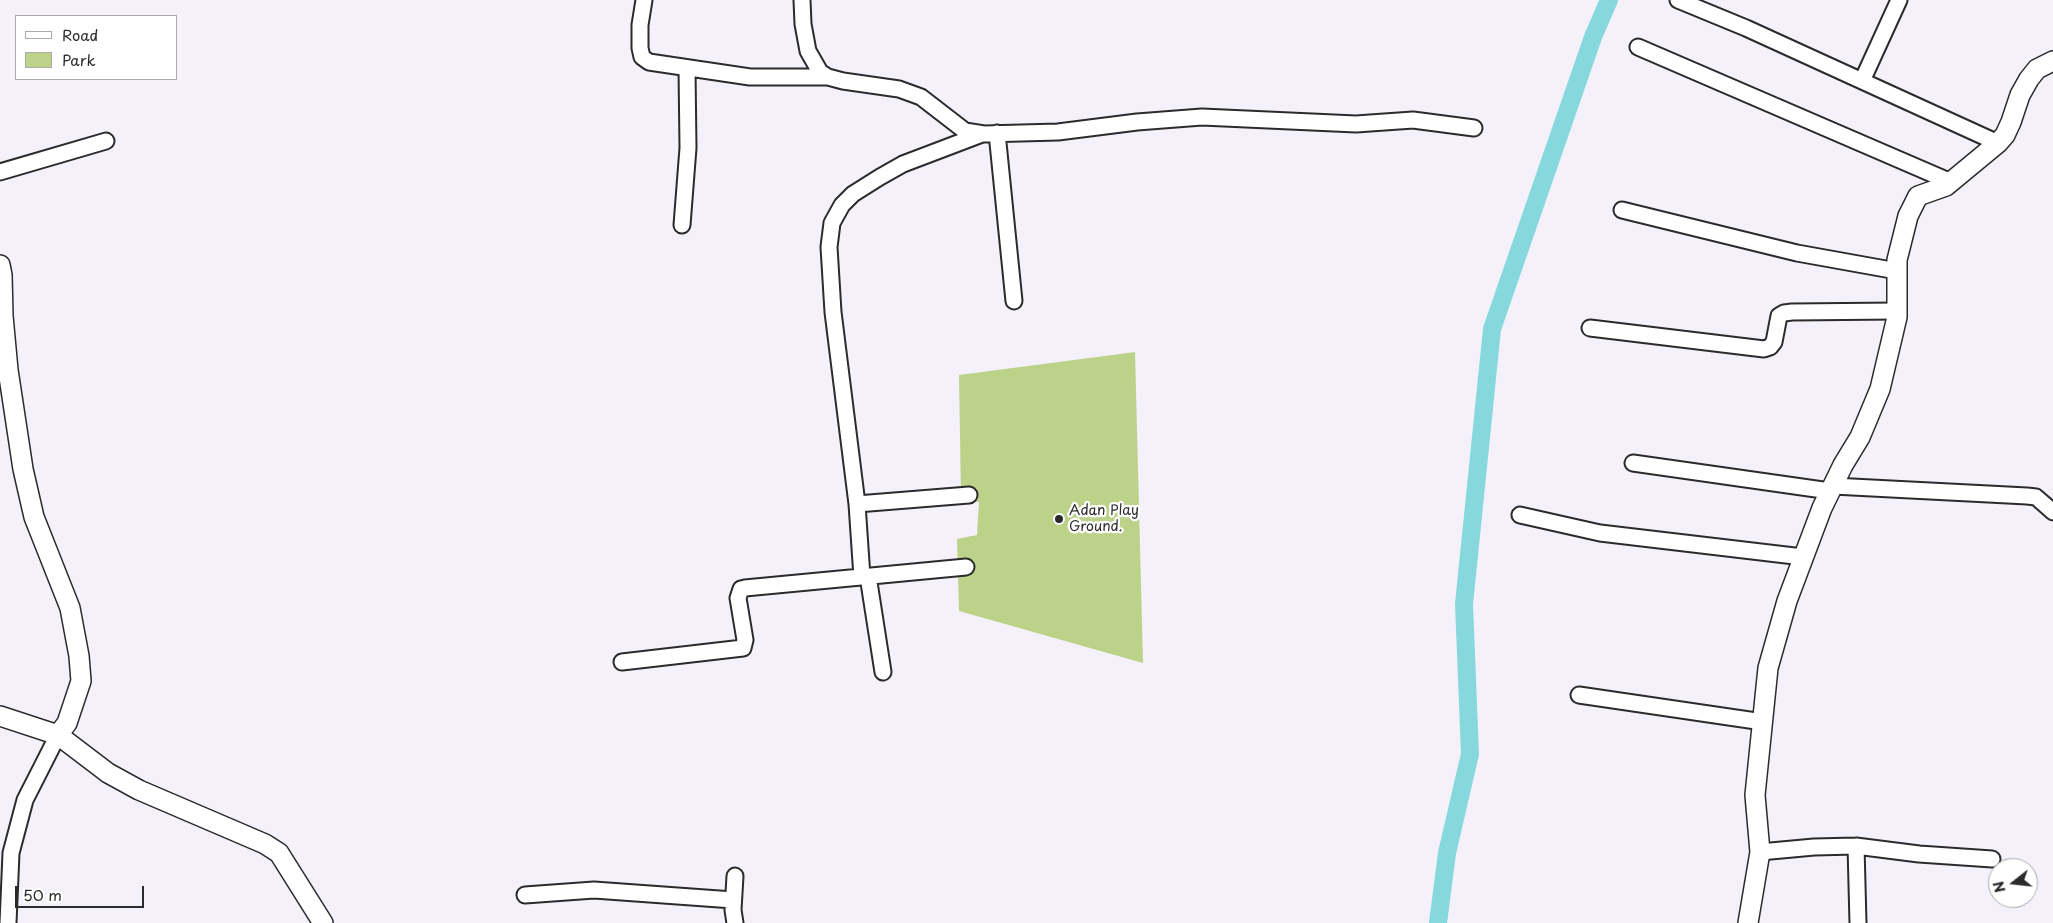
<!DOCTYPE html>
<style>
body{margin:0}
#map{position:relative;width:2053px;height:923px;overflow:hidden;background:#f4f1fb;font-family:"Playpen Sans",sans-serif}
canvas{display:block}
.legend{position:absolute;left:15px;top:15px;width:162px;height:65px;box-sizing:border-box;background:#fff;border:1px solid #aaa;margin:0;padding:6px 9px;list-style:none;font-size:15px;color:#2b2b2b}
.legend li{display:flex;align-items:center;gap:10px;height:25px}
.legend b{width:25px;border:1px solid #aaa}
.north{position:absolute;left:1988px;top:858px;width:50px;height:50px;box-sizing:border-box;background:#fff;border:1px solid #aaa;border-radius:50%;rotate:254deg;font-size:14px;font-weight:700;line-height:20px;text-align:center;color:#2b2b2b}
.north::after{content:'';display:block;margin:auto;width:18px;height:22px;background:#2b2b2b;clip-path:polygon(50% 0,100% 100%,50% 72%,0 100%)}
.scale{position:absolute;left:15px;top:886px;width:129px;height:22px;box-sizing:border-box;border:2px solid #2b2b2b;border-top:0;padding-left:6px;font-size:15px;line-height:18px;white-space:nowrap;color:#2b2b2b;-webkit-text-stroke:4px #fff;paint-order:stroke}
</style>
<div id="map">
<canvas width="2053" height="923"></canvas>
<ul class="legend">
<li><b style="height:6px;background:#fff"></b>Road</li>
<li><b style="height:14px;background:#bcd289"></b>Park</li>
</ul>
<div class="north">N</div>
<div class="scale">50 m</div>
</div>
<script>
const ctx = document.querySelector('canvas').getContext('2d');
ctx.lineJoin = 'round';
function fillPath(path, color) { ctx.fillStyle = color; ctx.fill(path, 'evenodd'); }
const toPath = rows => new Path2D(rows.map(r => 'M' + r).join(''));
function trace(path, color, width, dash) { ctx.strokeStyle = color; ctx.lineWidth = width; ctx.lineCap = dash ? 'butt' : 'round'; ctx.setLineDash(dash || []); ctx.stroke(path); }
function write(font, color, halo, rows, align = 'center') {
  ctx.font = font + ' "Playpen Sans",sans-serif'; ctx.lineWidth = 4.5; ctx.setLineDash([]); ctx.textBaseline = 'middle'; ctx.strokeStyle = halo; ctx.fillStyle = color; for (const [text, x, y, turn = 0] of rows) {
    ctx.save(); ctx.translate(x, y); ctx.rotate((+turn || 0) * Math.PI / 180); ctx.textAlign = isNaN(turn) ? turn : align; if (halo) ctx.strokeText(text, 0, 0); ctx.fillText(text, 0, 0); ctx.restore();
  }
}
fillPath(toPath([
 [1135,352,1143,663,959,611,957,539,977,535,979,502,961,498,959,375]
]), '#bcd289');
trace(toPath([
 [1438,923,1447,853,1470,754,1464,604,1492,329,1593,37,1609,0]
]), '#86d8dd', 18);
const minor = toPath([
 [644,0,640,25,640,48,642,57,649,62,750,77,828,77],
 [802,0,803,24,808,51,820,72,828,77,843,81,899,89,921,97,965,131,984,134,1058,132,1137,122,1202,117,1356,124,1413,120,1474,128],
 [1678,0,1746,28,1998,143],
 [1638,47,1951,182],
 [1862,81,1899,0],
 [997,133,1014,301],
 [0,172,106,141],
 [1622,210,1797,253,1897,271],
 [682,225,688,148,687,69],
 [1590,328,1764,349,1770,347,1774,342,1779,316,1784,313,1792,312,1897,311],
 [1633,463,1830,491],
 [1833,486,2027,496,2036,497,2053,512],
 [857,504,969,495],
 [1520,515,1600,533,1803,557],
 [868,576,883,672],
 [862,577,857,504,833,312,829,247,832,223,842,205,853,194,880,177,903,164,982,134],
 [622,662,743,648,745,640,738,598,741,589,745,588,966,567],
 [1579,695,1763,722],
 [1856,846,1858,923],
 [1760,852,1814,847,1856,846,1919,854,1992,859],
 [735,876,733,910,735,923],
 [525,895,594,890,733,900],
 [8,923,11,853,25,800,58,735]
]);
const tertiary = toPath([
 [0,265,2,275,3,316,8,370,23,469,34,517,70,608,79,656,81,681,67,723,58,735],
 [0,716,58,735,108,773,139,790,265,844,279,853,323,923],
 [1748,923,1760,852,1755,795,1768,668,1787,601,1822,508,1843,465,1860,437,1880,389,1897,317,1897,260,1908,216,1918,196,1946,186,1998,143,2005,135,2011,122,2020,95,2029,79,2037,69,2053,61]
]);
trace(minor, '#2b2b2b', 19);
trace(tertiary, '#2b2b2b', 22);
trace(minor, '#fff', 15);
trace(tertiary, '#fff', 19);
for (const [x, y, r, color] of [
 [1059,519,5,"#2b2b2b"]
]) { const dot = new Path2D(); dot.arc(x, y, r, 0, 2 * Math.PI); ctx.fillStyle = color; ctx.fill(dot); trace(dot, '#fff', 2); }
write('14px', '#2b2b2b', '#fff', [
 ["Adan Play",1069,511],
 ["Ground.",1069,527]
], 'left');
</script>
